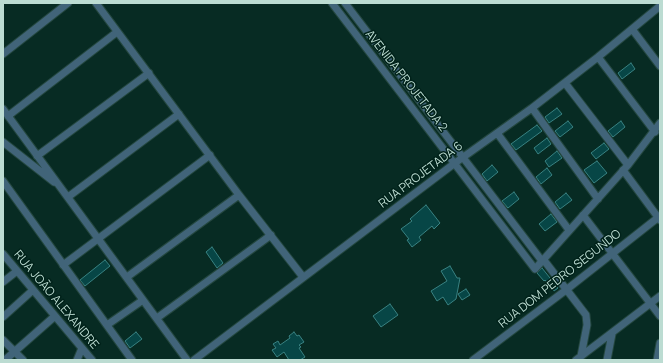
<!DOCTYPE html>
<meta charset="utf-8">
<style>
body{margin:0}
#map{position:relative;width:663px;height:363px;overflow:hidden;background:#072b23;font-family:Manrope,sans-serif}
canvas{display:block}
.frame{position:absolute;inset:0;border:4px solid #bcdcd2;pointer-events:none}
</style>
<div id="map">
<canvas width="663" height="363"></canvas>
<div class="frame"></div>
</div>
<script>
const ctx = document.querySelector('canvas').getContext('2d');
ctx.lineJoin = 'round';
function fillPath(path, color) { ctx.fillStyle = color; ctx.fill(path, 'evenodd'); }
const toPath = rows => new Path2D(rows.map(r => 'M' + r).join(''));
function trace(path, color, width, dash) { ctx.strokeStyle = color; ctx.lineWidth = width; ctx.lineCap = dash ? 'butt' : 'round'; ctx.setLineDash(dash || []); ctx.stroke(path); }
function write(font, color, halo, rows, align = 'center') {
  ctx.font = font + ' Manrope,sans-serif'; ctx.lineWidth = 3; ctx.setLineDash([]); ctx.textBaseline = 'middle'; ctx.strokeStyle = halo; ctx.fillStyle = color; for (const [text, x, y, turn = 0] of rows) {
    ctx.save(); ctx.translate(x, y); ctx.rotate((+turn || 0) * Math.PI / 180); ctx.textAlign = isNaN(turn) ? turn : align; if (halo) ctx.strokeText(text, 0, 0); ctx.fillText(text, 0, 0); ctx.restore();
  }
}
const building = toPath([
 [631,63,635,69,622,79,618,73,631,63],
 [557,108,562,114,549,123,545,117,557,108],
 [568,121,573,127,560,137,555,131,568,121],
 [621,121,625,127,613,137,608,131,621,121],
 [537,125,542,131,516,150,511,144,537,125],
 [547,138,551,144,538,154,534,148,547,138],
 [604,143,609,149,596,159,591,153,604,143],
 [557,151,562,158,549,167,545,161,557,151],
 [597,161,607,173,594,183,584,170,597,161],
 [492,165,498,172,487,181,482,174,492,165],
 [547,168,552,175,541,184,536,177,547,168],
 [514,192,519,199,508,208,502,201,514,192],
 [566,193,572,200,560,209,555,202,566,193],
 [426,205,440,223,434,229,432,226,419,237,421,240,412,247,407,240,409,239,401,229,412,221,410,219,426,205],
 [551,214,557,222,545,231,539,224,551,214],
 [212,247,223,263,217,268,206,252,212,247],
 [105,260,110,266,85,286,80,280,105,260],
 [450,266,457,278,460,278,456,299,448,305,443,297,437,301,431,291,447,281,441,271,450,266],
 [542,268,558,288,554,291,545,280,544,281,537,273,542,268],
 [466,289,470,295,462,300,458,294,466,289],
 [390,304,398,315,381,327,373,316,390,304],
 [136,332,142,339,130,348,125,341,136,332],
 [294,332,297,336,299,335,304,342,299,345,301,347,299,348,305,357,300,360,289,360,284,352,277,357,272,350,276,348,273,344,278,341,280,345,290,338,289,336,294,332]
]);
fillPath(building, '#074646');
trace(building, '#398282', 1);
const minor = toPath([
 [96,3,239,195,303,277],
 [332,3,535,269,628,165,660,123],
 [345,3,542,261],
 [632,29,660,66],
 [3,54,68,3],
 [598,57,655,132],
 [565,83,628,165],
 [532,108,598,199],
 [3,109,187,360],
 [8,116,117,32],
 [497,133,569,230],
 [3,142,54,182],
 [37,156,149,73],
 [623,170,660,220],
 [3,181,132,360],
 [68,197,179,114],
 [583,215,660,316],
 [3,254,92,360],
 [543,259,586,315,587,325,581,356],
 [63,265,210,155],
 [127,277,239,195],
 [3,282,17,271],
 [3,317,33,290],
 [157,318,271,235],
 [107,325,143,300],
 [3,340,23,360],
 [5,360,55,316],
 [77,360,82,348],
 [194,360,455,163,532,108,598,57,660,6],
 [473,360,566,290,660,216],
 [576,360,660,296],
 [607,360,612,334],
 [657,360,660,343]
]);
trace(minor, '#24473f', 9);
trace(minor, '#416479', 7);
write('12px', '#bcdcd2', '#00221a', [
 ["AVENIDA PROJETADA 2",406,81,52],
 ["RUA PROJETADA 6",421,175,-37],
 ["RUA DOM PEDRO SEGUNDO",560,279,-38],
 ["RUA JOÃO ALEXANDRE",56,300,50]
]);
</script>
